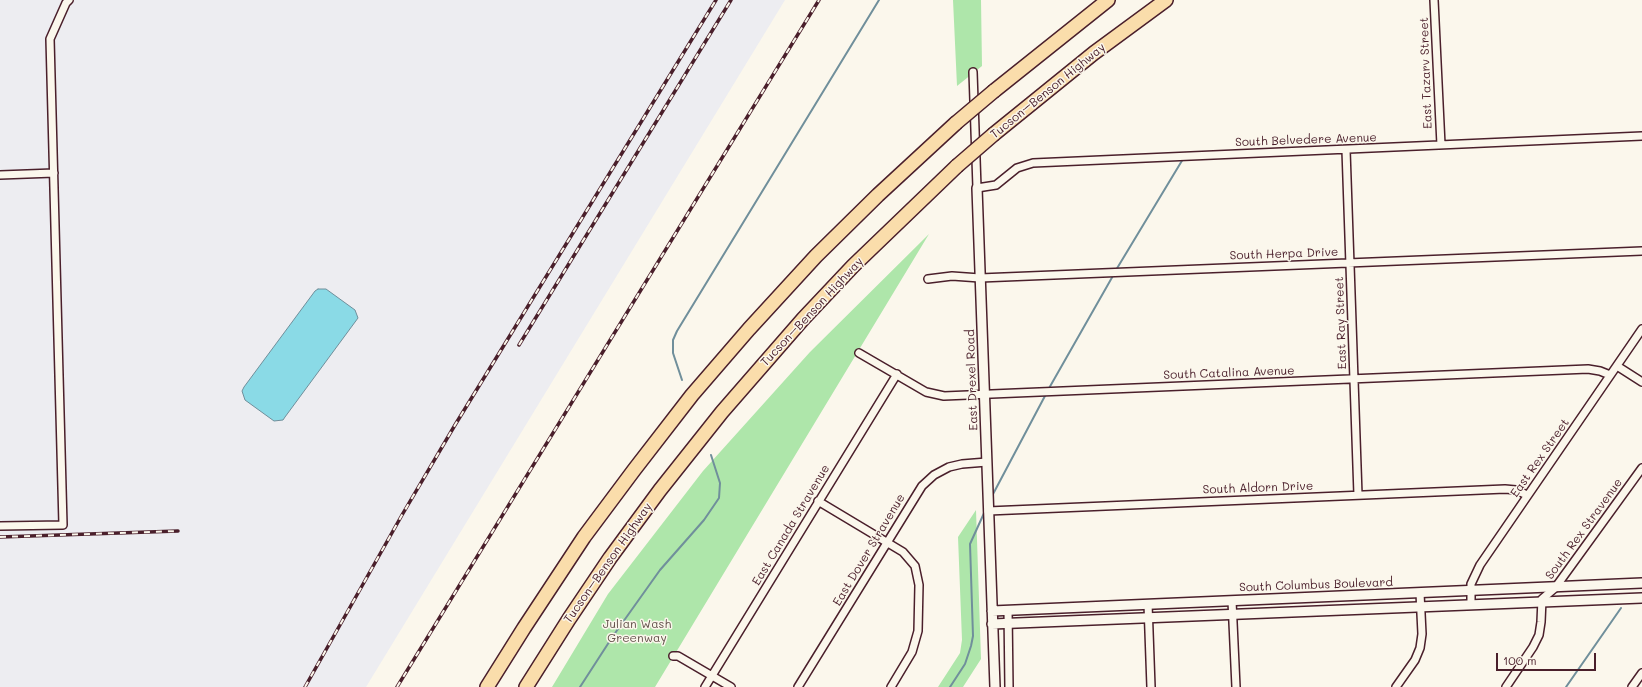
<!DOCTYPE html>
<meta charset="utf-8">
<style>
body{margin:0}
#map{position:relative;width:1642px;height:687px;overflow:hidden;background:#fbf7ec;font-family:Mali,sans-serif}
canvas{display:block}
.scale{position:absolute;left:1496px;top:653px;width:100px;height:18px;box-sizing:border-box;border:2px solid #4a1f2b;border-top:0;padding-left:5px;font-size:12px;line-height:14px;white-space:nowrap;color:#4a1f2b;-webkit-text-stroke:3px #fbf7ec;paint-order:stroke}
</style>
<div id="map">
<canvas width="1642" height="687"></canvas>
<div class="scale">100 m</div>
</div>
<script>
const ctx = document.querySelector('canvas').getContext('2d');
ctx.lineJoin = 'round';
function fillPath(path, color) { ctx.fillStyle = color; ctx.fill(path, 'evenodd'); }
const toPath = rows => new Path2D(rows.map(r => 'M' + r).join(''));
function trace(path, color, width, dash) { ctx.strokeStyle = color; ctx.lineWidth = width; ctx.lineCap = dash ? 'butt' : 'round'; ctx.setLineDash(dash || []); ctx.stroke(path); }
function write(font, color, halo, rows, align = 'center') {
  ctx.font = font + ' Mali,sans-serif'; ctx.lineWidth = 3; ctx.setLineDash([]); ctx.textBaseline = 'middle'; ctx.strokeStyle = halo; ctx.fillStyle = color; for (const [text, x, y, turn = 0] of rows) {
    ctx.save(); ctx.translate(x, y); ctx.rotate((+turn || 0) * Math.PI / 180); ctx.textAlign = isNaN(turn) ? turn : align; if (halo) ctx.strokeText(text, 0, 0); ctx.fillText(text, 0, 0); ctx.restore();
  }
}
fillPath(toPath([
 [0,0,785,0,366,687,0,687]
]), '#ededf1');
fillPath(toPath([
 [953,0,981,0,982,66,957,86],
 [929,234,655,687,552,687,608,594,703,471,810,352],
 [976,510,981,659,963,687,938,687,960,653,962,640,958,537]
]), '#aee6aa');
const water = toPath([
 [318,289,326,289,355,310,358,318,285,417,283,420,274,421,245,400,242,391,244,387,315,291,318,289]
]);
fillPath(water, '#8adae6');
trace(water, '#708f9b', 1);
trace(toPath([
 [1116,270,1183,159],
 [682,380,673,353,673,340,677,331,879,0],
 [1048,390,1114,274],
 [992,496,1046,394],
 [580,687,613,636,660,570,704,520,719,498,720,483,711,455],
 [950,687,965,664,971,646,973,636,970,544,985,511],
 [1566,687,1621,608]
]), '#708f9b', 2);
const minor = toPath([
 [1434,0,1441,145],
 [973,72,977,188,996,185,1017,168,1033,163,1642,136],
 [1346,150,1358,495],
 [0,175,54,173],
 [928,279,952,276,980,278,1642,251],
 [859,353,926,392,944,396,1588,369,1600,371,1610,375],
 [1617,366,1642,382],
 [818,501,903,552,915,566,919,585,918,631,912,652,891,687],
 [988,511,1505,489,1516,490,1527,495],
 [0,526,63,525,50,39,66,3,69,0],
 [1232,601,1236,687],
 [1148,604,1151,687],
 [1471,604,1471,584,1480,565,1642,329],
 [1008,610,1009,687],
 [673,656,678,656,731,687],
 [705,687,897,374],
 [798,687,922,486,934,475,949,467,962,464,987,462],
 [1396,687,1415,660,1420,648,1422,634,1420,593],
 [1506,687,1533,647,1539,635,1541,622,1542,599,1555,588,1642,468],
 [1632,687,1642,673]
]);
const tertiary = toPath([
 [977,188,995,687],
 [992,611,1642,583],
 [992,624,1642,598]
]);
const motorway = toPath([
 [994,91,1108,0],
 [994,134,1094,53,1166,0],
 [487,687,524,628,584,537,634,470,692,395,749,329,816,256,878,195,956,123],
 [526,687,569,619,610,558,660,490,722,412,803,319,853,266,957,166]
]);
trace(minor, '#4a1f2b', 10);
trace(tertiary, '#4a1f2b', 12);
trace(motorway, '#4a1f2b', 16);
trace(minor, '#fbf7ec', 7);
trace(tertiary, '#fbf7ec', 9);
trace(motorway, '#faddab', 13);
const rail = toPath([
 [519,345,731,0],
 [0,537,178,531],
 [305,687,402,515,455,425,716,0],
 [397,687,819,0]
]);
trace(rail, '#4a1f2b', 3.5);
trace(rail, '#fbf7ec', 2, [6]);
const motorwayBridge = toPath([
 [956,123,994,91],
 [957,166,994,134]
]);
trace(motorwayBridge, '#4a1f2b', 16, []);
trace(motorwayBridge, '#faddab', 13);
write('12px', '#4a1f2b', '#fbf7ec', [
 ["East Tazarv Street",1426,73,-92],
 ["Tucson–Benson Highway",1048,91,-39],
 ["South Belvedere Avenue",1306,140,-2],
 ["South Herpa Drive",1284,254,-2],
 ["Tucson–Benson Highway",812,312,-47],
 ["East Ray Street",1341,323,-92],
 ["South Catalina Avenue",1229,373,-2],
 ["East Drexel Road",972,380,-92],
 ["East Rex Street",1540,458,-55],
 ["South Aldorn Drive",1258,488,-2],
 ["East Canada Stravenue",791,525,-59],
 ["South Rex Stravenue",1584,529,-54],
 ["East Dover Stravenue",869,550,-59],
 ["Tucson–Benson Highway",608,563,-55],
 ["South Columbus Boulevard",1316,585,-2]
]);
write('12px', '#63514b', '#fbf7ec', [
 ["Julian Wash",637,624],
 ["Greenway",637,638]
]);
</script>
